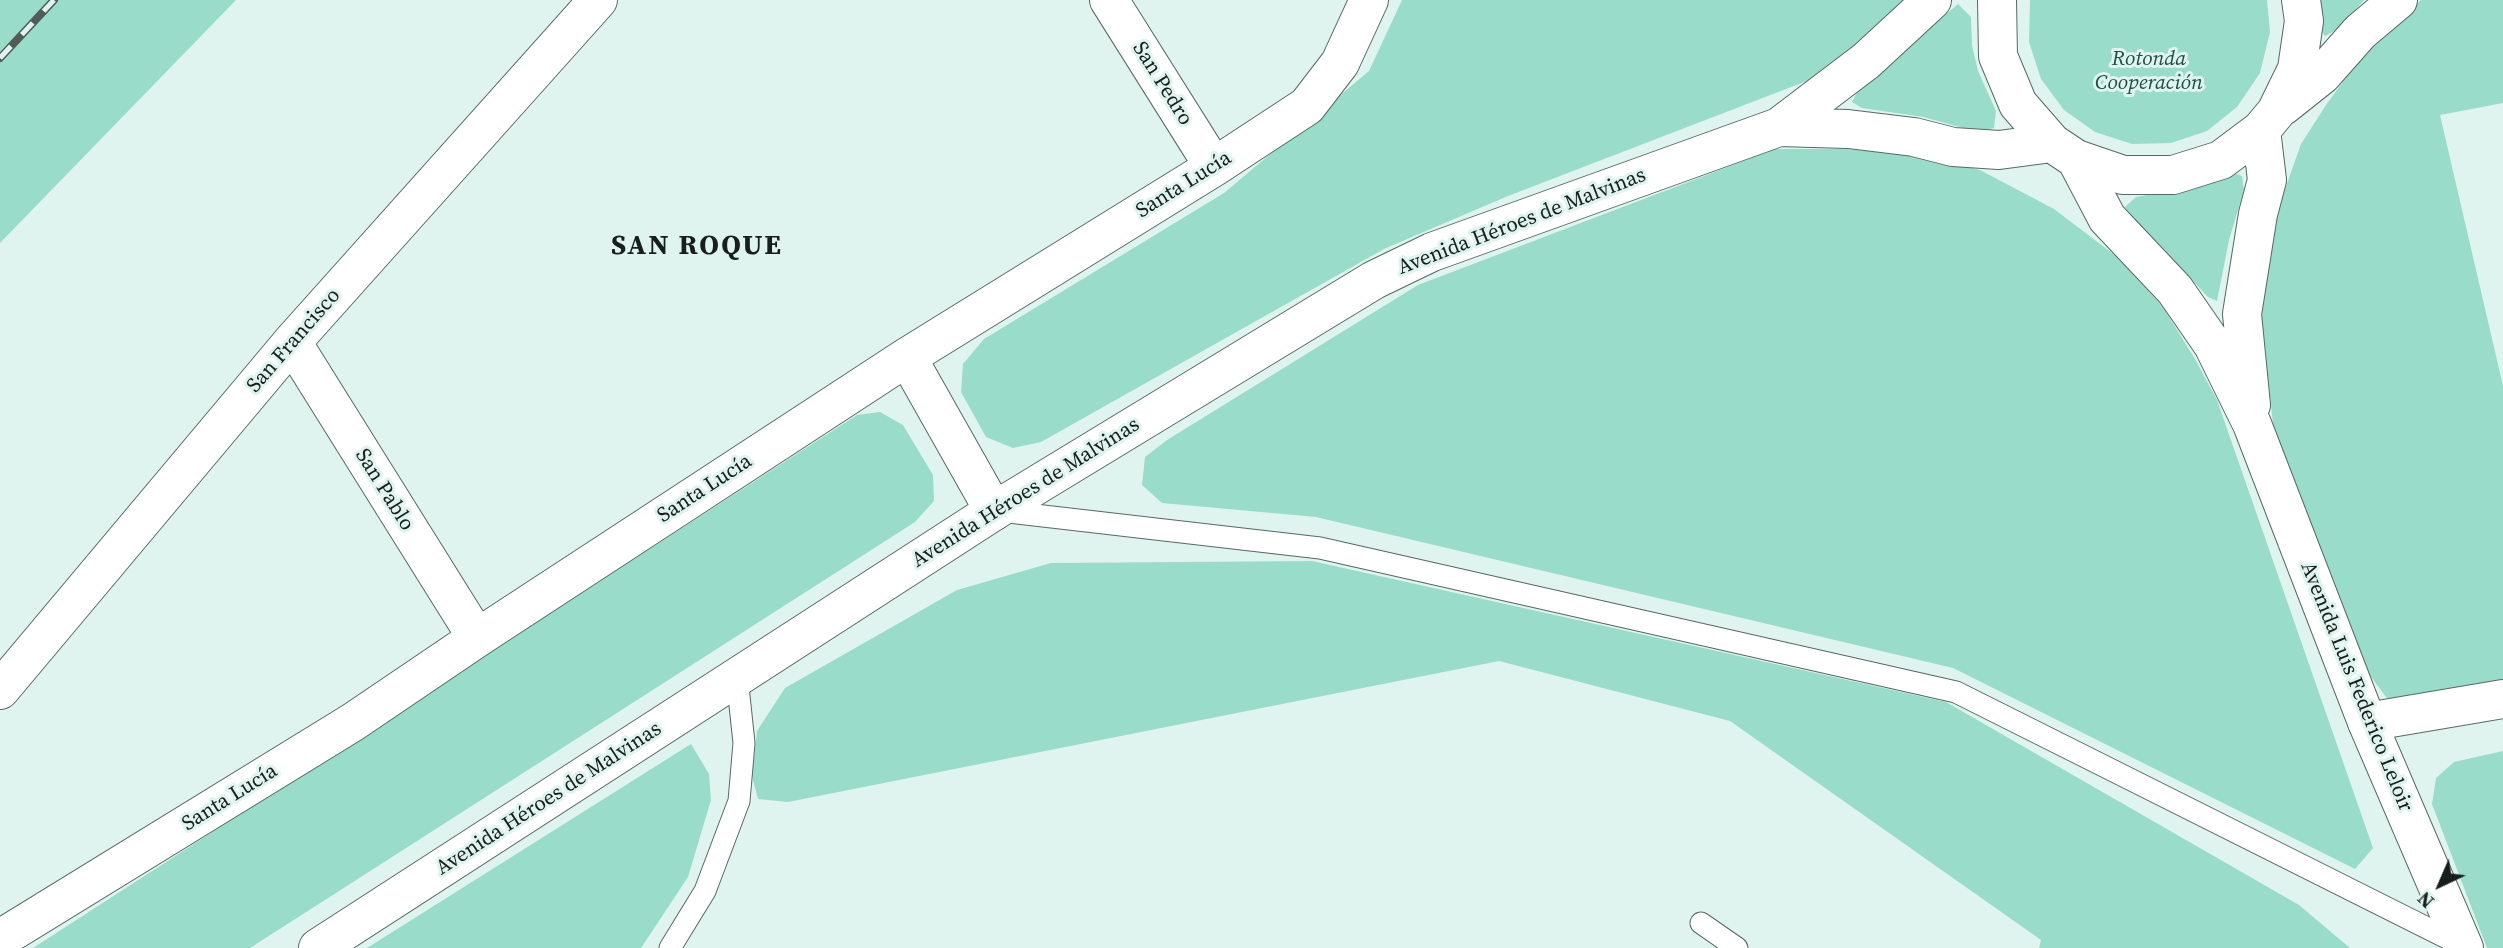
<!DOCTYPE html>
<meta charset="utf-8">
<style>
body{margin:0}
#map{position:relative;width:2503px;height:948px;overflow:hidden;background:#dff4ee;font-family:"Source Serif 4",serif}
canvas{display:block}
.north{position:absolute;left:2405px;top:850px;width:70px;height:70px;-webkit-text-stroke:5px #dff4ee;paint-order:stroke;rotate:224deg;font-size:19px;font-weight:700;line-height:28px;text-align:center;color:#171e1c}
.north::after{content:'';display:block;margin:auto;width:24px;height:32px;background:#171e1c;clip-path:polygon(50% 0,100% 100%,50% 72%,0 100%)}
</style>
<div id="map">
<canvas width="2503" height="948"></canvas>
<div class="north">N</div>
</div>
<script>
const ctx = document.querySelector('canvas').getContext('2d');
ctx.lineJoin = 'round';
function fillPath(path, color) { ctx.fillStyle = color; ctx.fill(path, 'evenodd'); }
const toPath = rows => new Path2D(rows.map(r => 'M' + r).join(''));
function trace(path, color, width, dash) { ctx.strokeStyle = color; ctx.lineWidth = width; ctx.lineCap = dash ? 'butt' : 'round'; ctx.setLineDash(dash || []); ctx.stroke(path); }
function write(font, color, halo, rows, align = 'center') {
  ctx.font = font + ' "Source Serif 4",serif'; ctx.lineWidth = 6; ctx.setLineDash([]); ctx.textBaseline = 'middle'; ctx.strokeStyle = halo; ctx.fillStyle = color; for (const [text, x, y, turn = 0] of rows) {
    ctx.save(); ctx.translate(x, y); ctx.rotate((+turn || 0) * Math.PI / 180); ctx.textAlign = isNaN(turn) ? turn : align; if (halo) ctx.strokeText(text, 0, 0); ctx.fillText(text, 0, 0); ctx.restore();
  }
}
fillPath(toPath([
 [0,0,236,0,0,243],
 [1402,0,1905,0,1866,40,1812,79,1508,196,1384,249,1041,442,1013,448,986,437,961,392,963,364,984,339,1224,193,1369,71],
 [2030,0,2267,0,2270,32,2260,73,2237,107,2207,131,2171,143,2132,144,2095,132,2064,110,2041,79,2029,42],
 [2309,0,2364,0,2340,28,2325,36,2315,25],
 [2421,0,2503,0,2503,103,2440,115,2503,386,2503,697,2392,705,2369,674,2273,424,2262,319,2265,270,2278,209,2301,144,2326,105,2358,61,2395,21],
 [1958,4,1971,17,1972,45,1978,71,1996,111,1994,128,1978,132,1923,117,1862,108,1852,102,1857,92,1877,73],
 [1775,149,1845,149,1926,156,1980,170,2054,209,2116,256,2163,307,2195,359,2217,400,2373,848,2355,869,1953,668,1316,517,1162,503,1142,485,1145,457,1167,440,1418,285],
 [2229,171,2242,176,2244,190,2229,240,2217,301,2208,297,2163,249,2132,222,2125,207,2136,197,2188,187],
 [880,412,903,425,933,475,934,501,915,522,250,948,33,948,857,415],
 [1312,561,1946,702,2299,905,2350,948,2039,948,2041,940,1730,721,1499,661,788,802,758,799,752,776,757,731,785,688,957,590,1051,563],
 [691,744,709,774,711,800,688,877,641,948,367,948],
 [2503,751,2503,948,2487,948,2432,804,2436,778,2454,762]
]), '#99dcca');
const lane = toPath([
 [1000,511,1320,548,1956,692,2461,945],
 [1701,923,1737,948],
 [670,948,705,891,739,801,744,743,737,677]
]);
const street = toPath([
 [1109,0,1214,167],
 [292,342,477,638],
 [907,357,994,511],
 [0,690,292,342,598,0],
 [2367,722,2503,699],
 [0,939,353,722,477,638,907,357,1214,167,1307,106,1340,63,1369,0]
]);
const secondary = toPath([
 [1997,0,1998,56,2018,104,2052,143,2076,159,2123,175,2173,175,2221,160,2261,130,2276,112,2297,69,2304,21,2301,0],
 [2283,106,2322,75,2360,32,2398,0],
 [1779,127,1848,129,1914,137,1953,147,1999,150,2052,143],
 [2076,159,2107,218,2175,290,2213,345,2252,424,2367,722,2464,948],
 [2251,405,2242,314,2258,214,2267,180,2261,130],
 [318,948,994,511,1374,280,1432,252,1779,127,1866,61,1932,0]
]);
trace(lane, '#576964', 23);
trace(street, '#576964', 40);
trace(secondary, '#576964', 40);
trace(lane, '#fff', 21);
trace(street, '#fff', 38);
trace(secondary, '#fff', 38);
const rail = toPath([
 [0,58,54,0]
]);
trace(rail, '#515c58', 8);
trace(rail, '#dff4ee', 5, [16]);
write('italic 21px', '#1c4e43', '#dff4ee', [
 ["Rotonda",2149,60],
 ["Cooperación",2149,84]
]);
write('21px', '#171e1c', '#dff4ee', [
 ["San Pedro",1162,84,58],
 ["Santa Lucía",1184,185,-32],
 ["Avenida Héroes de Malvinas",1522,222,-21],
 ["San Francisco",294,341,-49],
 ["Santa Lucía",705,489,-33],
 ["San Pablo",384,490,58],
 ["Avenida Héroes de Malvinas",1026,493,-32],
 ["Avenida Luis Federico Leloir",2356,687,68],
 ["Santa Lucía",230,798,-32],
 ["Avenida Héroes de Malvinas",549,799,-33]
]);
ctx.letterSpacing = '2px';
write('bold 28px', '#171e1c', '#dff4ee', [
 ["SAN ROQUE",697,247]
]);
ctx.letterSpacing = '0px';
</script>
